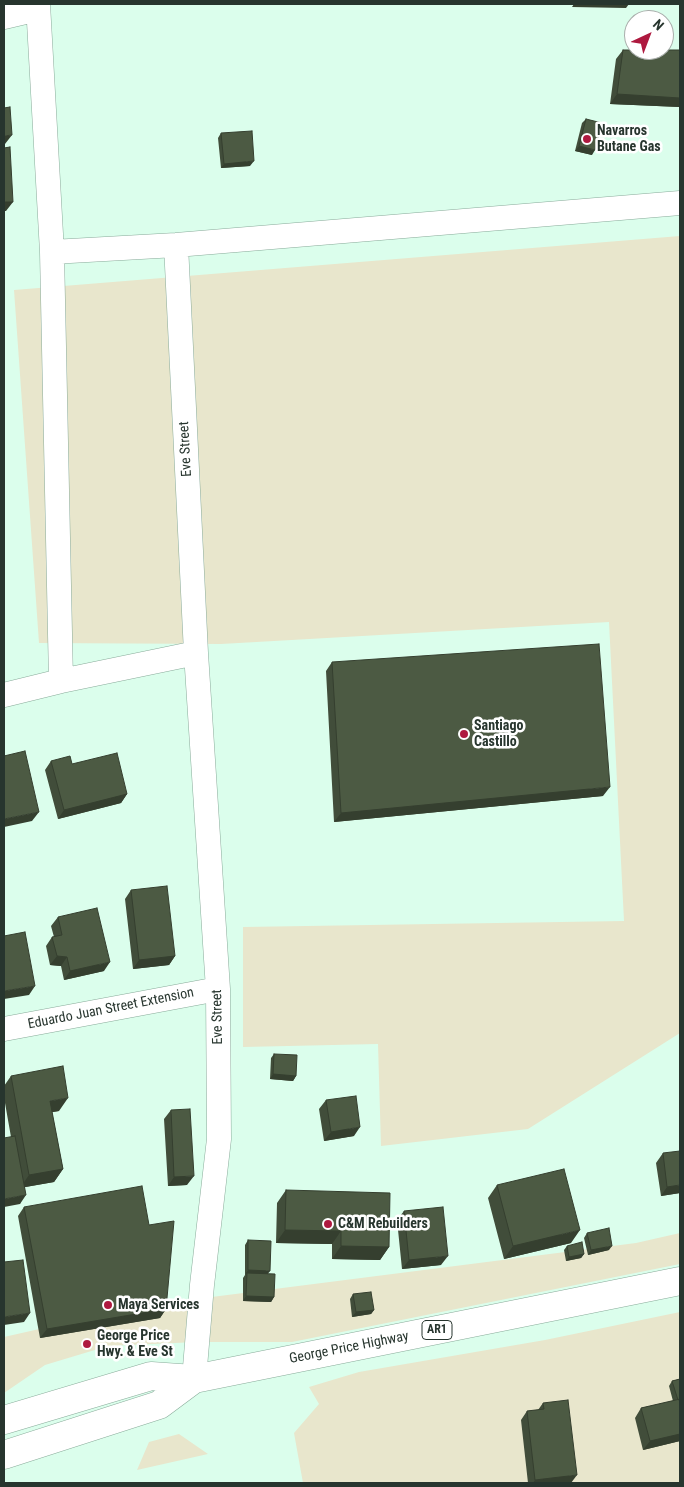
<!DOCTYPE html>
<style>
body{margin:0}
#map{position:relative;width:684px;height:1487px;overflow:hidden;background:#dbfeec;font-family:"Roboto Condensed",sans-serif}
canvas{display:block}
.frame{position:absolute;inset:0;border:5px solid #27352e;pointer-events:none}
.north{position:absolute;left:624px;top:10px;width:50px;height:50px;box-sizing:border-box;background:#fff;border:1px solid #a9aeab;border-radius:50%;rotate:43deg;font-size:14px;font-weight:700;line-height:20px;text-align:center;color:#27352e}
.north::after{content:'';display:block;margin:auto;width:18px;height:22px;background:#ae193f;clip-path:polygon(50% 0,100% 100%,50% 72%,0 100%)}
</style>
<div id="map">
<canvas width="684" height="1487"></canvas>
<div class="frame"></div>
<div class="north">N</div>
</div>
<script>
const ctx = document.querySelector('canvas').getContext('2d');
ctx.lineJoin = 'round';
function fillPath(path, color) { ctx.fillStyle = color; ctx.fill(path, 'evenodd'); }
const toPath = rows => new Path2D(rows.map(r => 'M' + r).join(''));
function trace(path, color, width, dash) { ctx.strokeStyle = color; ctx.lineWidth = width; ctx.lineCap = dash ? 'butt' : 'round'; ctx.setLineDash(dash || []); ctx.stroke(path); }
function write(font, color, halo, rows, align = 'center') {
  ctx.font = font + ' "Roboto Condensed",sans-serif'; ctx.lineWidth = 5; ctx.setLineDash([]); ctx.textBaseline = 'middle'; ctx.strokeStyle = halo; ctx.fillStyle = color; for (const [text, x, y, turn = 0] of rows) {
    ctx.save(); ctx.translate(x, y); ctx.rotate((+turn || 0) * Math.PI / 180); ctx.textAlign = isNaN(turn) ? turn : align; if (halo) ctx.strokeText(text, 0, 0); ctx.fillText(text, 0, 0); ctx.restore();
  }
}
fillPath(toPath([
 [680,236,680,1033,528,1129,381,1146,378,1044,243,1047,243,927,624,921,609,622,221,644,39,643,14,290],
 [680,1233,680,1264,292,1342,197,1342,108,1346,45,1365,4,1393,4,1337,141,1306,636,1243],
 [680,1312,680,1483,303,1483,294,1433,319,1404,309,1387,359,1372,545,1340],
 [179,1434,208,1454,137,1470,149,1442]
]), '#e8e6cc');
const street = toPath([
 [38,4,52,252,61,681],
 [4,17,38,9],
 [176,245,196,653,218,989,219,1139,202,1285,194,1379],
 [52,252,176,245,680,203],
 [4,695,61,681,196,653],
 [4,1029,218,989]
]);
const highway = toPath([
 [4,1420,151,1376,194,1379,680,1281],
 [4,1455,159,1405,194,1379]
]);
trace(street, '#89ab9a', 25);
trace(highway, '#89ab9a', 29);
trace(street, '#fff', 24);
trace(highway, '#fff', 28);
fillPath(toPath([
 [623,50,680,50,680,107,610,104,616,59],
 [586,119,592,155,575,151,582,123],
 [221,133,250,166,221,168,218,138],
 [332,662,603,796,334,822,326,671],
 [51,761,127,794,121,803,58,819,45,770],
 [131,890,175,956,169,965,133,969,125,899],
 [58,917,104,971,64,980,61,966,50,965,46,946,52,937,54,937,51,926],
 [274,1054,296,1076,293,1081,270,1079,271,1058],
 [11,1076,59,1111,52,1112,63,1169,54,1182,25,1187,20,1204,11,1137,5,1103,4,1104,4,1086],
 [326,1100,354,1136,324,1141,319,1109],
 [171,1110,187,1185,168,1186,164,1119],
 [663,1153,680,1193,661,1196,656,1163],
 [497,1185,571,1243,504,1259,488,1198],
 [286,1190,389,1247,380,1260,332,1259,332,1244,276,1243,277,1203],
 [24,1207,149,1225,166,1309,160,1318,40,1338,18,1216],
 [404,1211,441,1265,402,1269,397,1220],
 [587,1233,609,1250,588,1255,584,1238],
 [248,1240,268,1274,274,1297,271,1302,243,1301,243,1278,245,1275,245,1245],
 [567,1246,584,1254,581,1258,566,1261,564,1250],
 [353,1294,374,1310,371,1314,352,1317,350,1299],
 [680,1379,680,1441,643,1450,635,1418,641,1408,673,1401,669,1386,672,1381],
 [543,1403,571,1483,528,1483,521,1420,527,1411,538,1410]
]), '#414d3a');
fillPath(toPath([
 [574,4,629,4,626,8,572,7],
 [617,94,680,98,680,107,610,104],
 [12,135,5,144,4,144,4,136],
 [579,146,595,150,592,155,575,151],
 [254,161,250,166,221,168,224,164],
 [4,202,13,202,6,211,4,211],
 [610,787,603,796,334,822,341,813],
 [127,794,121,803,58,819,64,810],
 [39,812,32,821,4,827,4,819],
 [57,956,67,957,61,966,50,965],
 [175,956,169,965,133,969,139,960],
 [110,962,104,971,64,980,70,971],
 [35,986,29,995,4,999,4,991],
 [273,1074,296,1076,293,1081,270,1079],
 [68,1098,59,1111,41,1114,50,1101],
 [360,1127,354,1136,324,1141,331,1132],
 [63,1169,54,1182,20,1188,29,1175],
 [194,1176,187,1185,168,1186,174,1177],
 [680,1185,680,1193,661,1196,667,1187],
 [26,1195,20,1204,4,1207,4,1199],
 [285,1230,341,1231,332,1244,276,1243],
 [580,1230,571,1243,504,1259,513,1246],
 [341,1246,389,1247,380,1260,332,1259],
 [612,1246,609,1250,588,1255,591,1250],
 [584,1254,581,1258,566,1261,569,1257],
 [448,1256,441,1265,402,1269,409,1260],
 [248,1270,270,1271,267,1275,247,1273,245,1275],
 [246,1296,274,1297,271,1302,243,1301],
 [166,1309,160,1318,40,1338,47,1329],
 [374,1310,371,1314,352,1317,356,1312],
 [30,1313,24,1322,4,1325,4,1317],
 [680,1434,680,1441,643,1450,650,1441],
 [577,1475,571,1483,533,1483,535,1480]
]), '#353f2f');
const building = toPath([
 [623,50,680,50,680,98,617,94,623,50],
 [10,107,12,135,4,136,4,108,10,107],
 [586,119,602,123,595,150,579,146,586,119],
 [252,131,254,161,224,164,221,133,252,131],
 [10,147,13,202,4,202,4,148,10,147],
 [599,644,610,787,341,813,332,662,599,644],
 [25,751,39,812,4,819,4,756,25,751],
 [117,753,127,794,64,810,51,761,70,756,72,764,117,753],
 [167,886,175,956,139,960,131,890,167,886],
 [97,908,110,962,70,971,67,957,57,956,52,937,62,935,58,917,97,908],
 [25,932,35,986,4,991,4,936,25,932],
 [274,1054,297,1055,296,1076,273,1074,274,1054],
 [63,1066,68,1098,50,1101,63,1169,29,1175,11,1076,63,1066],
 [356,1096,360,1127,331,1132,326,1100,356,1096],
 [190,1109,194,1176,174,1177,171,1110,190,1109],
 [15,1136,26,1195,4,1199,4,1138,15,1136],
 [680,1151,680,1185,667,1187,663,1153,680,1151],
 [564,1169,580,1230,513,1246,497,1185,564,1169],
 [142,1186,149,1225,174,1221,166,1309,47,1329,24,1207,142,1186],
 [286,1190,390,1193,389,1247,341,1246,341,1231,285,1230,286,1190],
 [443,1207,448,1256,409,1260,404,1211,443,1207],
 [609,1228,612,1246,591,1250,587,1233,609,1228],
 [248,1240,271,1241,270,1271,248,1270,248,1240],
 [582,1242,584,1254,569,1257,567,1246,582,1242],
 [23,1260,30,1313,4,1317,4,1262,23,1260],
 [247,1273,275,1274,274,1297,246,1296,247,1273],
 [371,1292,374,1310,356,1312,353,1294,371,1292],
 [680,1379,680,1399,678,1400,672,1381,680,1379],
 [680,1399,680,1434,650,1441,641,1408,680,1399],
 [568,1400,577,1475,535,1480,527,1411,544,1409,543,1403,568,1400]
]);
fillPath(building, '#4c5a43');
trace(building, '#353f2f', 1);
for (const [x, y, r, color] of [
 [587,139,5,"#ae193f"],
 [464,734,5,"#ae193f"],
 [328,1224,5,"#ae193f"],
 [108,1305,5,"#ae193f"],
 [87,1344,5,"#ae193f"]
]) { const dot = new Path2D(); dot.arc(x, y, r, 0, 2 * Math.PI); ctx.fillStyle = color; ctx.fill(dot); trace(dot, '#fff', 2); }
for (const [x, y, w] of [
 [437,1330,30]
]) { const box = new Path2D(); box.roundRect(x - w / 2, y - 9.5, w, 19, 4); ctx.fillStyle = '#fff'; ctx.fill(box); trace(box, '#27352e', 1); }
write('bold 12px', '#27352e', null, [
 ["AR1",437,1330]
]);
write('bold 14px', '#27352e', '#fff', [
 ["Navarros",597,131],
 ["Butane Gas",597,147],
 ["Santiago",474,726],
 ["Castillo",474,742],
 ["C&M Rebuilders",338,1224],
 ["Maya Services",118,1305],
 ["George Price",97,1336],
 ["Hwy. & Eve St",97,1352]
], 'left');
write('14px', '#27352e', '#fff', [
 ["Eve Street",186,449,-93],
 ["Eduardo Juan Street Extension",111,1009,-11],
 ["Eve Street",218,1017,-91],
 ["George Price Highway",349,1348,-11]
]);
</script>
